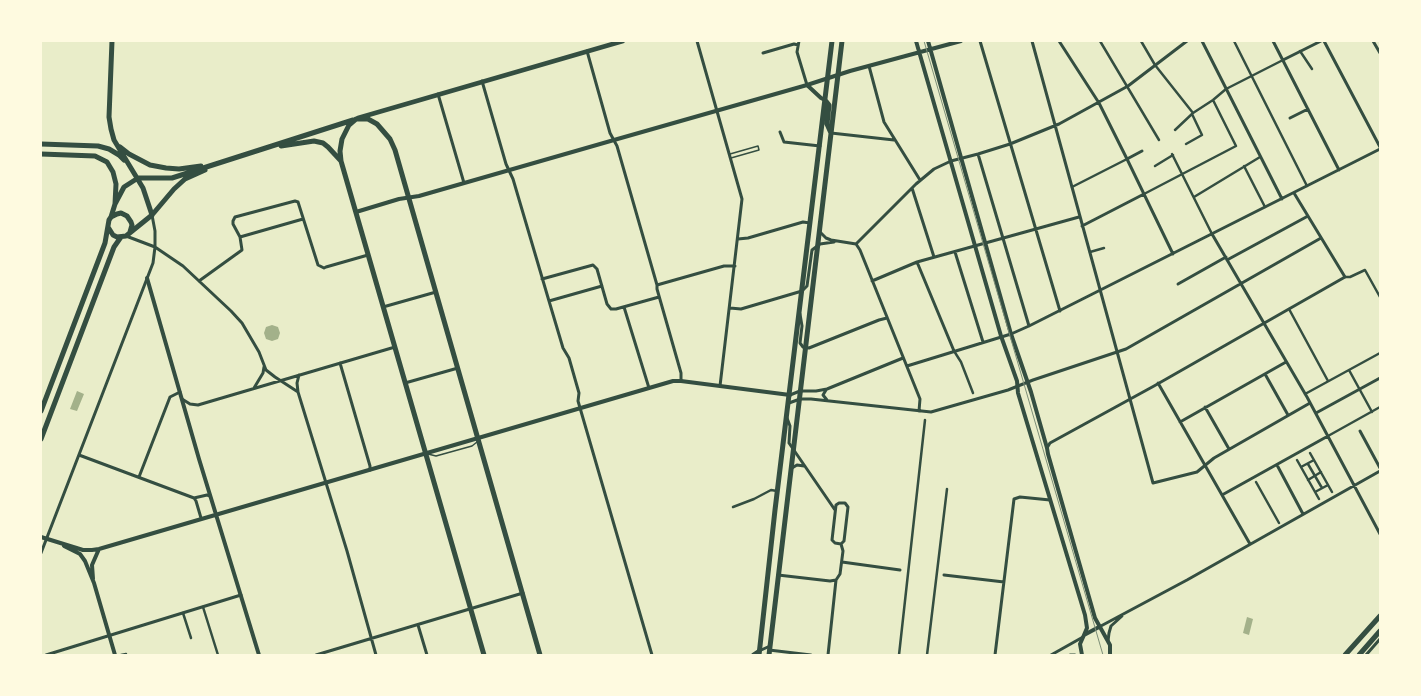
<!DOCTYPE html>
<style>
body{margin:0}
#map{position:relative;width:1421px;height:696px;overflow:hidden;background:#e9edc9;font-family:Raleway,sans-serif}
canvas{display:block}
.frame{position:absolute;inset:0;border:42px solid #fefae0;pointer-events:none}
</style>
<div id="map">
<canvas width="1421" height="696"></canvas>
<div class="frame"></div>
</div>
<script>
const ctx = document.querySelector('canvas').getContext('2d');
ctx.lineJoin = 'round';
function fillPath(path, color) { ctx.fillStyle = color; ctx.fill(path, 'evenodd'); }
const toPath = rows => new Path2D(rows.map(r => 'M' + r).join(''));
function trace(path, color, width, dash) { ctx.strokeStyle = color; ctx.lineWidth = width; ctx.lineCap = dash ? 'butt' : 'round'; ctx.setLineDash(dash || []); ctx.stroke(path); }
fillPath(toPath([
 [272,325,278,327,280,333,278,339,272,341,266,339,264,333,266,327],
 [77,391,84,394,77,411,70,409],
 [1247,617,1253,619,1249,635,1243,633]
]), '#a3b18a');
trace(toPath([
 [730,154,758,146,759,150,731,158],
 [428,454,436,456,472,446,477,442]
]), '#344e41', 1.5);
trace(toPath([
 [1100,41,1159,140],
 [1141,41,1155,65,1193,113],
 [1234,41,1307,186],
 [1300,51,1312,69],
 [1175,130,1193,113,1213,100,1226,89,1283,60],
 [1186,144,1202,135,1192,114],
 [1172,154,1212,234],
 [1155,166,1173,155],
 [1244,166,1265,207],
 [1072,187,1127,159],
 [1144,194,1236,146,1213,100],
 [1194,197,1260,157],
 [1090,252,1104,248],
 [1345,277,1350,277,1365,270,1380,297],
 [1289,309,1328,381],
 [954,351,961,362,973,393],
 [1349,370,1372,412],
 [1305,394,1380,353],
 [1328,436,1380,407],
 [1310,453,1332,492],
 [1297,460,1319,499],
 [1308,464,1322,488],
 [1301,467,1314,460],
 [1308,480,1321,472],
 [1256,482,1279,523],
 [1315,492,1328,485],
 [733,507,754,499,771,490,777,491],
 [203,607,218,655],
 [183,613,191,638],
 [121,655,126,654],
 [899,655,925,420],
 [927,655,947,489]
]), '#344e41', 2.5);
trace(toPath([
 [697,41,742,199,720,386],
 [799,41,797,52,807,85],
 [980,41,1060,311],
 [1032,41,1153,483,1197,472,1214,458,1310,403],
 [1059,41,1099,103,1127,159,1173,254],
 [1202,41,1282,199],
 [1273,41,1339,170],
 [1324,41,1380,147],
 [1373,41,1380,53],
 [587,51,610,133,617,146,657,285,657,289,681,373,681,381],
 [763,53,794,44,798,45],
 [1283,60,1321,41],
 [869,66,884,122,920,180],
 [482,81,506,164,513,179,549,301,563,348,569,358,579,393,578,401,652,655],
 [438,94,464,183],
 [1290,118,1308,109],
 [780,132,784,142,820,146],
 [831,133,894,140],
 [978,154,1029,326],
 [1127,159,1142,151],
 [912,188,934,257],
 [1082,226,1144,194],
 [820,232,826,238,831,240,856,244,916,184,934,169,951,161,978,154,1010,144,1059,124,1128,86,1187,41],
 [1212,234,1307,397,1380,534],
 [126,236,155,247,183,266,231,311,242,323,259,352,266,370,275,377,298,392],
 [240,237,303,219],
 [738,239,748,238,803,222,810,223],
 [856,244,860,250,920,399,919,411],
 [955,252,983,342],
 [1227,260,1308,216],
 [917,262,954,351],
 [542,279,593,265,597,269,607,304,611,309,616,309,659,297],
 [199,281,242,250,240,237,233,224,233,221,235,217,295,201,298,202,318,265,324,268,326,267,368,255],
 [872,281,917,262,1079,217],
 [1178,284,1226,257],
 [657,285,724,266,735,266],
 [549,301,602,286],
 [383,307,436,292],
 [624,307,649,388],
 [730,308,741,309,802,291,807,286,812,250,820,244,834,242],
 [800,314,802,326,800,343,803,347,809,348,879,320,887,318],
 [340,363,370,466,370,470],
 [907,366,1011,334,1029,326,1380,149],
 [1265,374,1288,415],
 [299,375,297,383,298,392,347,551,376,655],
 [405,383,458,368],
 [1158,383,1250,544],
 [254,388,263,373,264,367],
 [826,390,823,395,827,400],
 [790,395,800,391,816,391,827,389,903,358],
 [182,399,190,404,198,405,395,347],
 [789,403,800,399,811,399,931,412,1008,390,1033,380,1126,349,1321,238],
 [1205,407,1229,449],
 [1316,413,1380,378],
 [787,418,790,426,789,443,835,510],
 [1180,422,1286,362],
 [1360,431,1380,468],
 [1047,448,1050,443,1154,386,1345,277,1294,193],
 [79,455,194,498],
 [1277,465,1303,514],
 [792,468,797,465,804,466],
 [139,477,170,397,180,392],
 [1222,495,1328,436],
 [194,498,196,501,201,518],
 [194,498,207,495,210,496],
 [41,553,153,263,155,247,155,231,152,215],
 [842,562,900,570],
 [778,575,830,581,836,580],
 [944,575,1004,582],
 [418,625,427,655],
 [1099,627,1187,580,1380,471],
 [1108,641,1109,633,1111,626,1122,616],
 [769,650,811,655],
 [759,651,770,646],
 [46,655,241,595],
 [316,655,523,593],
 [828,655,836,580,840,574,843,551,841,544,844,541,848,507,845,503,839,503,836,505,832,540,835,543,841,544],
 [995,655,1014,499,1020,497,1050,500],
 [1051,655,1083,637],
 [1070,655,1075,655],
 [1366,655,1380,639]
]), '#344e41', 3);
trace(toPath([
 [916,41,1001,336,1017,381,1018,393,1085,615,1087,628,1084,635],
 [928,41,1011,334,1031,392,1047,448,1048,454,1095,618,1110,645,1110,655],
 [807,85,821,98,825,100],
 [356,212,399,199,419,196,614,140,807,85,850,71,961,41],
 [147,278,199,459,259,655],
 [41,537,83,550,92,550,99,549,673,381,681,381,790,395],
 [64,546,80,554,85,561,94,583,115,655],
 [93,579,92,565,99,549],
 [753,655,759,651],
 [1082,655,1080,644,1084,635,1099,627]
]), '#344e41', 4);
trace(toPath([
 [358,118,623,41]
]), '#344e41', 4.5);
trace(toPath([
 [112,41,109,117,111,129,114,140,143,188,152,215],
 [825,100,829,105,827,124,831,133],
 [41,144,98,146,109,149,119,155,124,160],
 [281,146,314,141,323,143,328,147,341,161],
 [120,147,129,154,150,165,166,168,179,169,201,166],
 [41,154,95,156,107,162,113,172,116,184,115,204,111,217],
 [115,204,124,187,138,178,172,178,353,120],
 [108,227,113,235,117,237,126,236,152,215,174,189,185,179,205,170],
 [41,411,105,243,109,220,111,217,117,214,121,213,127,216,131,222,132,225,130,232],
 [41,439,114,247,121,237],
 [484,655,341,161,340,151,342,139,349,125,356,119,368,119,377,124,390,139,395,150,540,655],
 [759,655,775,510,832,41],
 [769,655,842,41],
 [1345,655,1380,616],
 [1359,655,1380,631]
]), '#344e41', 5);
trace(toPath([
 [924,41,1103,655]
]), '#7c8e77', 1);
</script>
